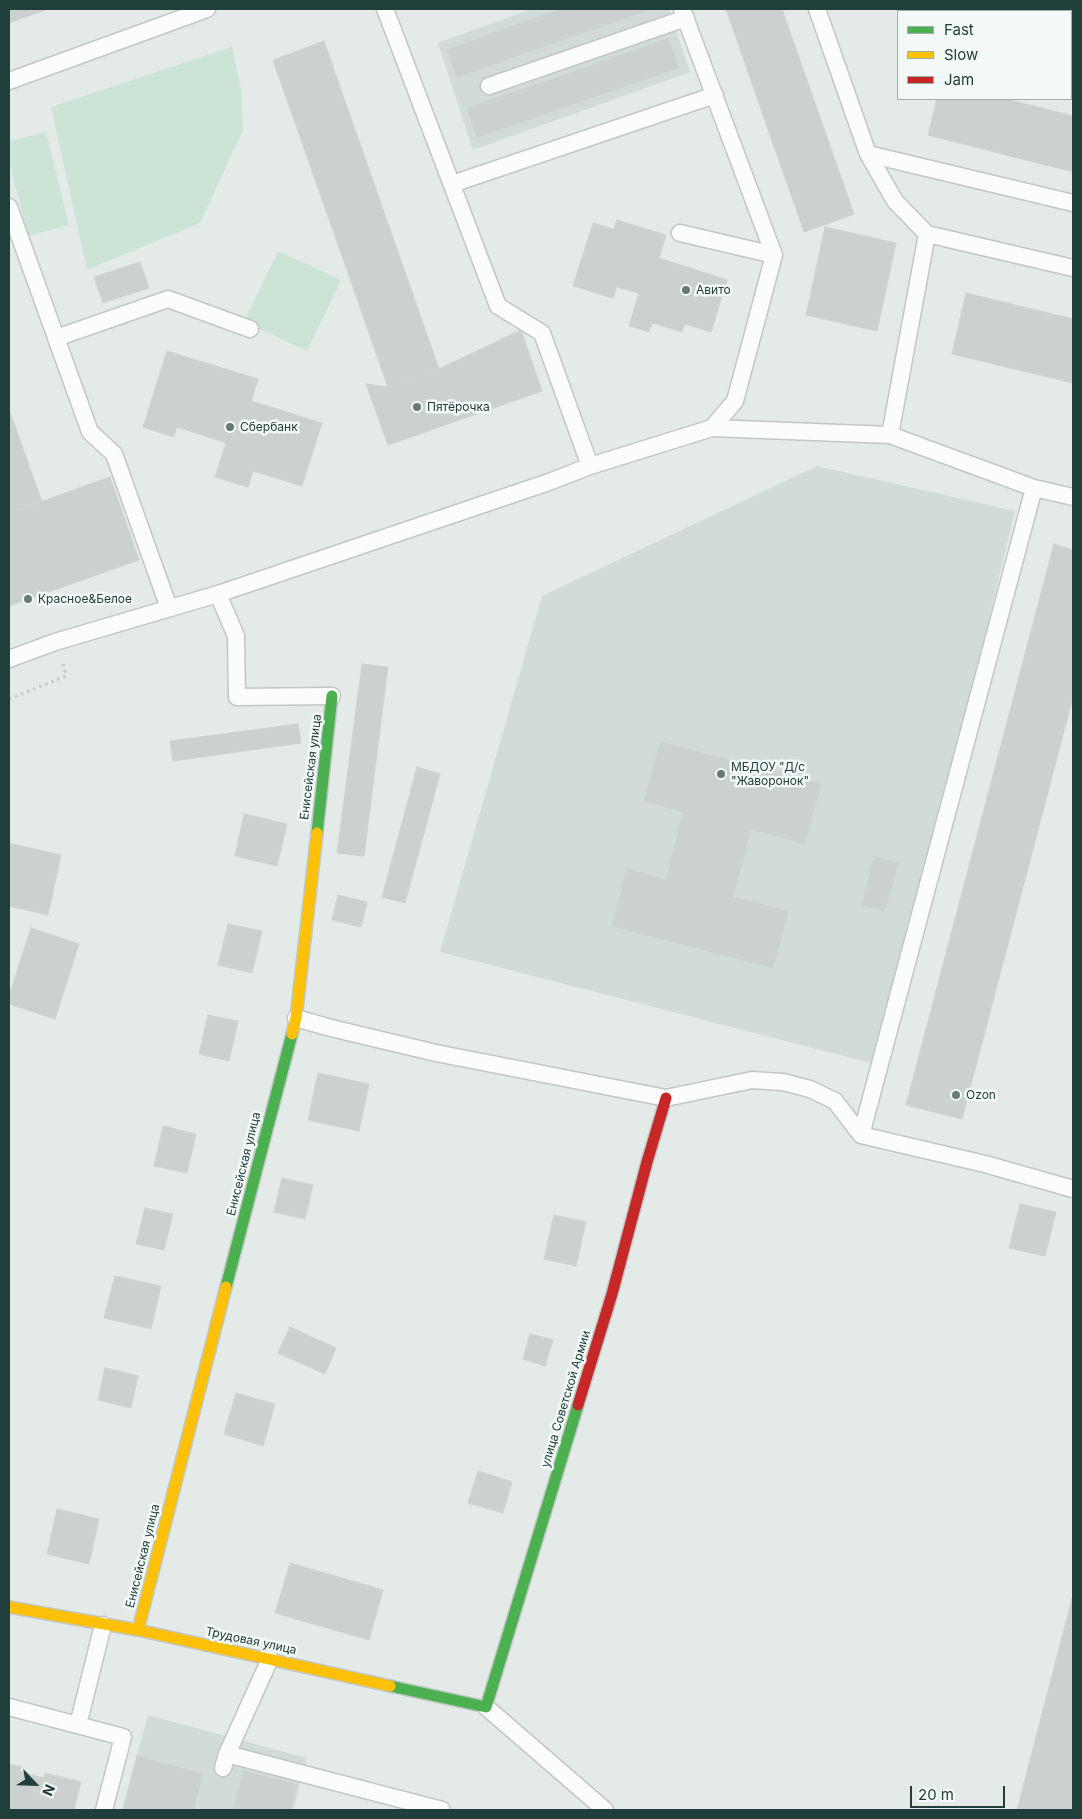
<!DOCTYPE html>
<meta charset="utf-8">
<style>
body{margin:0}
#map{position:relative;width:1082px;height:1819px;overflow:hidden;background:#e4eae8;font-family:Inter,sans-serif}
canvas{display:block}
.frame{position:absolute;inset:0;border:10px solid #203f3b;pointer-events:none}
.legend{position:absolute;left:897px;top:10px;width:175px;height:90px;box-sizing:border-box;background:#f2f9f6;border:1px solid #9eafab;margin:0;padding:6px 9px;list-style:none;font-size:15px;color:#203f3b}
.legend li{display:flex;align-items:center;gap:10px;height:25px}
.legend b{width:25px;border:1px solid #9eafab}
.north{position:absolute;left:10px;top:1759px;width:50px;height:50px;-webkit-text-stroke:4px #f2f9f6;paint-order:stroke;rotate:114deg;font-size:14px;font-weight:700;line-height:20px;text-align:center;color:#203f3b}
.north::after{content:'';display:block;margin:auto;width:18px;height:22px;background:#203f3b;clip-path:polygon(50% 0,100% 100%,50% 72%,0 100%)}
.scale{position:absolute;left:910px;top:1786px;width:95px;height:22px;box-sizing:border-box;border:2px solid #203f3b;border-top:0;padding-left:6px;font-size:15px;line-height:18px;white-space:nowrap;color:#203f3b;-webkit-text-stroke:4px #f2f9f6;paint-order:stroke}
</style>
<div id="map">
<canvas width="1082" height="1819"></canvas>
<div class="frame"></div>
<ul class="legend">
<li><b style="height:6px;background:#4caf50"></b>Fast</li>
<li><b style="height:6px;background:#ffc107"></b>Slow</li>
<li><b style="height:6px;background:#c62828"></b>Jam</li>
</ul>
<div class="north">N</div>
<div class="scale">20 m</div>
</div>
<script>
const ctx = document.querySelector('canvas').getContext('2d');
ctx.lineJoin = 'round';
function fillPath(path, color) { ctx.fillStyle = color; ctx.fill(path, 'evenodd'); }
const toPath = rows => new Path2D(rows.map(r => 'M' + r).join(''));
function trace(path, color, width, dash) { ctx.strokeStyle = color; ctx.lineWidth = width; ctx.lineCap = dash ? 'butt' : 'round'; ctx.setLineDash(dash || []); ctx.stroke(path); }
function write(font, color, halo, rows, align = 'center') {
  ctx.font = font + ' Inter,sans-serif'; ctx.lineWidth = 5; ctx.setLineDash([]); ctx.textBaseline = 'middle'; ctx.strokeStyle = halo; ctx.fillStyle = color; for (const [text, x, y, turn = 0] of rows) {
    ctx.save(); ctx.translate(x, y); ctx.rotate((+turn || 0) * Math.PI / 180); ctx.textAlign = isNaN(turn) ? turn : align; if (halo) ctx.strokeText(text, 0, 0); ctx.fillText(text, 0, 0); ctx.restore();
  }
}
fillPath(toPath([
 [531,9,669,9,690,72,473,150,438,43],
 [817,466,1015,511,884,1053,871,1063,440,952,542,596],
 [148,1715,307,1758,293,1810,122,1810]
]), '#d1dcd8');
fillPath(toPath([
 [232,47,241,88,243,130,200,223,87,270,51,107],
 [46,132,69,225,28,236,9,161,9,141],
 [278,251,341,280,307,351,244,322]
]), '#cce4d6');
const building = toPath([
 [9,9,48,9,9,23,9,9],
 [560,9,651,9,457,77,447,50,560,9],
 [726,9,782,9,854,214,804,232,726,9],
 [668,39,679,68,477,137,467,108,668,39],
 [324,41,439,369,388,387,273,60,324,41],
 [937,99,1006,99,1073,116,1073,172,928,135,937,99],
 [617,220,666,235,659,258,727,280,711,332,685,324,682,332,652,323,649,332,629,326,639,293,617,287,613,298,573,286,593,223,614,229,617,220],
 [825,227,896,243,877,331,806,315,825,227],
 [140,262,149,288,103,303,94,277,140,262],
 [966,293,1073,319,1073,383,952,354,966,293],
 [521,330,542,391,388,445,366,384,388,387,439,369,521,330],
 [167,351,258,379,251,401,322,423,302,486,253,471,248,487,215,477,226,443,177,427,174,437,143,427,167,351],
 [9,409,42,502,9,513,9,409],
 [110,477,139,560,9,606,9,513,110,477],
 [1054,544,1073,550,1073,697,962,1119,906,1105,1054,544],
 [362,664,388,667,364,856,337,853,362,664],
 [298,724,301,743,173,761,170,741,298,724],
 [660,742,821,784,805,844,751,829,733,897,788,911,773,968,612,926,627,869,666,880,683,812,644,801,660,742],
 [417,767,440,774,405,903,382,897,417,767],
 [244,814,287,824,277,866,235,856,244,814],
 [9,843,61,855,48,915,9,906,9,843],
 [874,856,898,863,885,911,862,905,874,856],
 [338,895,367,902,361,927,332,920,338,895],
 [228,924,262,931,252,973,218,965,228,924],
 [31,928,79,944,55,1019,9,1004,9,996,31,928],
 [208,1015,238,1021,229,1061,199,1054,208,1015],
 [318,1073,369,1084,359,1131,308,1120,318,1073],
 [163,1126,196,1134,187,1173,154,1166,163,1126],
 [282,1178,313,1185,305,1219,274,1212,282,1178],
 [1020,1204,1056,1212,1045,1256,1009,1248,1020,1204],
 [145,1208,173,1214,164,1250,136,1244,145,1208],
 [554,1215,586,1222,576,1266,544,1259,554,1215],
 [115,1276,161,1286,151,1329,104,1318,115,1276],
 [290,1327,336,1348,325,1374,278,1353,290,1327],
 [530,1334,553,1340,545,1366,523,1359,530,1334],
 [105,1368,138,1376,131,1408,98,1400,105,1368],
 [236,1393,275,1404,263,1446,224,1434,236,1393],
 [478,1471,512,1482,503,1513,468,1503,478,1471],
 [57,1509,99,1519,89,1564,47,1554,57,1509],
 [290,1563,383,1590,369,1640,275,1613,290,1563],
 [1073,1595,1073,1810,1017,1810,1073,1595],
 [137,1756,203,1774,193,1810,123,1810,137,1756],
 [9,1764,21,1767,20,1772,43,1778,45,1773,81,1782,74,1810,9,1810,9,1764],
 [244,1771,297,1785,290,1810,233,1810,244,1771]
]);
fillPath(building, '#cbd1cf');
trace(building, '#cdd3d1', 1);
const lane = toPath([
 [385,9,498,306,542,333,590,466],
 [682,9,774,255,735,401,712,428],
 [817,9,868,154,895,201,927,234,890,435],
 [9,81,207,9],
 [489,86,686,18],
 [868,154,1073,203],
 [452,184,715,95],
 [9,207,90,432,114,454,169,608],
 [680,233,774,255],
 [927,234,1073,268],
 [56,338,168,299,250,329],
 [218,594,236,636,237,697,332,696],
 [9,659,55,642,218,594,549,482,590,466,712,428,890,435,1034,488,1073,497],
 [296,1018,331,1028,436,1053,666,1098,752,1080,783,1082,810,1089,835,1101,861,1135,985,1164,1073,1189],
 [861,1135,1034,488],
 [9,1707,123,1737,104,1810],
 [486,1707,605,1810],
 [78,1725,103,1625],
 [227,1754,442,1810],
 [223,1768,227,1754,270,1659]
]);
const fast = toPath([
 [317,833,332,696],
 [226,1287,292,1034],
 [390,1686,486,1707,578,1405]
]);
const slow = toPath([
 [292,1034,296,1018,317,833],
 [9,1607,138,1630,390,1686],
 [138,1630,226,1287]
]);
const jam = toPath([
 [578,1405,612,1294,647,1162,666,1098]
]);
trace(lane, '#c1c7c5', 19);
trace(fast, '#c0c8c6', 14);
trace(slow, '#c0c8c6', 14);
trace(jam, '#c0c8c6', 14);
trace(toPath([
 [9,699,66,676,63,664]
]), '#c1cac9', 3, [2.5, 4]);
trace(lane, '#fbfcfc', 16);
trace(fast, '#4caf50', 11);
trace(slow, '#ffc107', 11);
trace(jam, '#c62828', 11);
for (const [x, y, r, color] of [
 [686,290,5,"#657b78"],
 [417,407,5,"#657b78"],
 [230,427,5,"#657b78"],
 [28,599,5,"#657b78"],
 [721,774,5,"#657b78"],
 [956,1095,5,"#657b78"]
]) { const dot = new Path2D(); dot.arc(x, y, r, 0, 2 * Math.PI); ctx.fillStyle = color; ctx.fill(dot); trace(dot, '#f2f9f6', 2); }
write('12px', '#203f3b', '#f2f9f6', [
 ["Авито",696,290],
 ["Пятёрочка",427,407],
 ["Сбербанк",240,427],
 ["Красное&Белое",38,599],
 ["МБДОУ \"Д/с",731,767],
 ["\"Жаворонок\"",731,781],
 ["Ozon",966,1095]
], 'left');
write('12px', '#203f3b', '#f2f9f6', [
 ["Енисейская улица",311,767,-83],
 ["Енисейская улица",244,1164,-76],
 ["улица Советской Армии",566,1399,-73],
 ["Енисейская улица",143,1556,-76],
 ["Трудовая улица",251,1641,12]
]);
</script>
